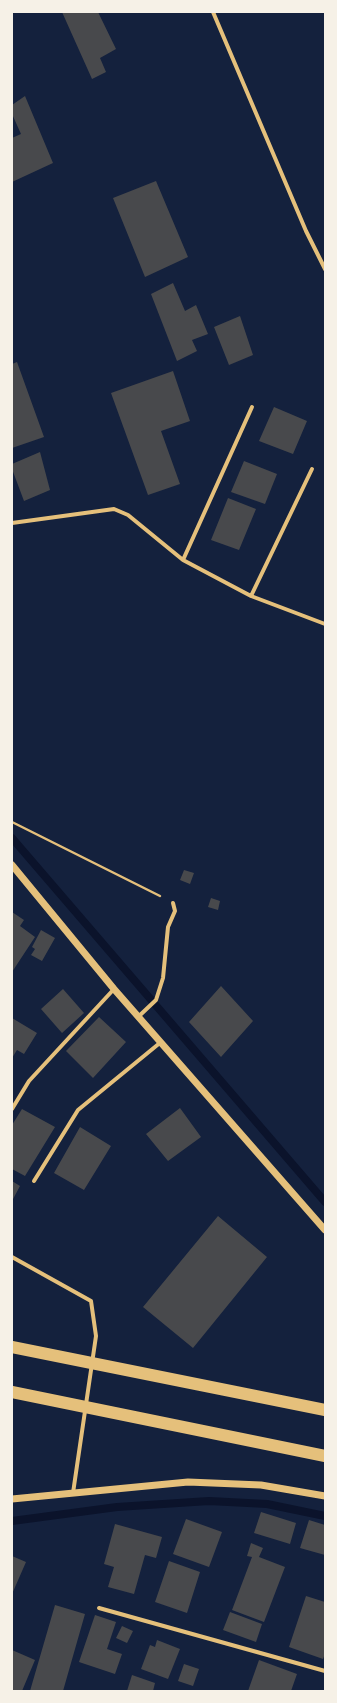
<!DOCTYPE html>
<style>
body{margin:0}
#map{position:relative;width:337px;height:1703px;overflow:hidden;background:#14213d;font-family:Signika,sans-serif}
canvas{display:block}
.frame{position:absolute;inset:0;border:13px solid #f6f1e7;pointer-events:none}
</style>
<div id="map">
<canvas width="337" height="1703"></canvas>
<div class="frame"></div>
</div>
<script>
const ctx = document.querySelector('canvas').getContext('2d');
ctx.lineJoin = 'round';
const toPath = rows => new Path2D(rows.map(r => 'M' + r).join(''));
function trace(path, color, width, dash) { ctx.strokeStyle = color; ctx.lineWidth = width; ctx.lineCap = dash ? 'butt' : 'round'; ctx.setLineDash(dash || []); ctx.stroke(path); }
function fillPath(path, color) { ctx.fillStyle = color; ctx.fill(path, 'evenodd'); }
trace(toPath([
 [12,838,325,1202],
 [12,1521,117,1507,209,1501,267,1504,325,1516]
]), '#0b132b', 8);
fillPath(toPath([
 [62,12,98,12,116,49,100,58,106,72,92,79],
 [25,96,53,163,12,182,12,138,21,134,12,114,12,105],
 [156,181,188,257,145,277,113,198],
 [173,283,185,311,196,305,208,334,192,340,197,351,177,361,151,294],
 [240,316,253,355,229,365,214,327],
 [17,362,44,437,12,448,12,364],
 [173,371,190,421,161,431,180,484,148,495,111,393],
 [274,407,307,421,293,454,259,441],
 [40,452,50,490,24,501,12,469,12,464],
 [244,461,277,474,265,504,231,492],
 [228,498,256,509,239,550,211,540],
 [184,870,194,873,190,884,180,880],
 [211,898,220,901,218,910,208,907],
 [12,912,24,920,20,926,35,937,12,972],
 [41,930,55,938,42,961,31,955,35,949,32,947],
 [221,986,253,1021,221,1057,189,1022],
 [63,989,84,1013,62,1033,41,1009],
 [99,1017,126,1042,93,1078,66,1051],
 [12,1018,37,1033,24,1054,17,1050,12,1058],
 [180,1108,201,1137,168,1161,146,1134],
 [22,1109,55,1127,25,1176,12,1169,12,1125],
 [80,1127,111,1146,84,1190,54,1173],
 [12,1181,20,1186,12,1201],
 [218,1216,267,1257,193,1348,143,1307],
 [261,1512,296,1523,290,1544,254,1533],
 [186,1519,222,1532,209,1567,173,1554],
 [309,1520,325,1525,325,1555,300,1548],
 [115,1524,162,1537,156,1558,145,1555,134,1594,108,1587,114,1567,104,1564],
 [251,1543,263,1548,259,1557,285,1567,264,1622,232,1610,252,1557,247,1556],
 [12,1556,26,1562,12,1594],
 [169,1561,200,1572,187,1613,155,1602],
 [306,1596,325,1602,325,1654,323,1659,289,1647],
 [55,1605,85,1614,63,1691,30,1691],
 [230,1612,262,1624,256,1642,223,1630],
 [95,1615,116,1622,107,1649,122,1654,115,1674,79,1662],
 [122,1626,133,1631,127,1643,116,1638],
 [157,1640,180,1649,168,1679,141,1669,150,1645,155,1647],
 [12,1650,35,1660,22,1691,12,1691],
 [259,1660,297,1674,291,1691,248,1691],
 [184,1664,199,1669,193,1686,178,1681],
 [132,1675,155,1683,153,1691,127,1691]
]), '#48494c');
trace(toPath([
 [12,822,160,896]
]), '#e5c07b', 2.5);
trace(toPath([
 [213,12,306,231,325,269],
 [12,523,114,509,128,515,183,560,251,596,325,624],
 [183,560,252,407],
 [251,596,312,469],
 [138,1017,156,1000,163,978,168,927,175,911,173,903],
 [12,1109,29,1081,114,989],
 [34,1181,78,1110,161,1042],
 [12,1257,91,1301,96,1336,73,1493],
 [99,1608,325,1671]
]), '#e5c07b', 4);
trace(toPath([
 [12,865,114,989,325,1230],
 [12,1499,188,1482,261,1485,325,1496]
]), '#e5c07b', 7);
trace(toPath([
 [12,1347,325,1410],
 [12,1392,325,1456]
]), '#e5c07b', 12);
</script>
